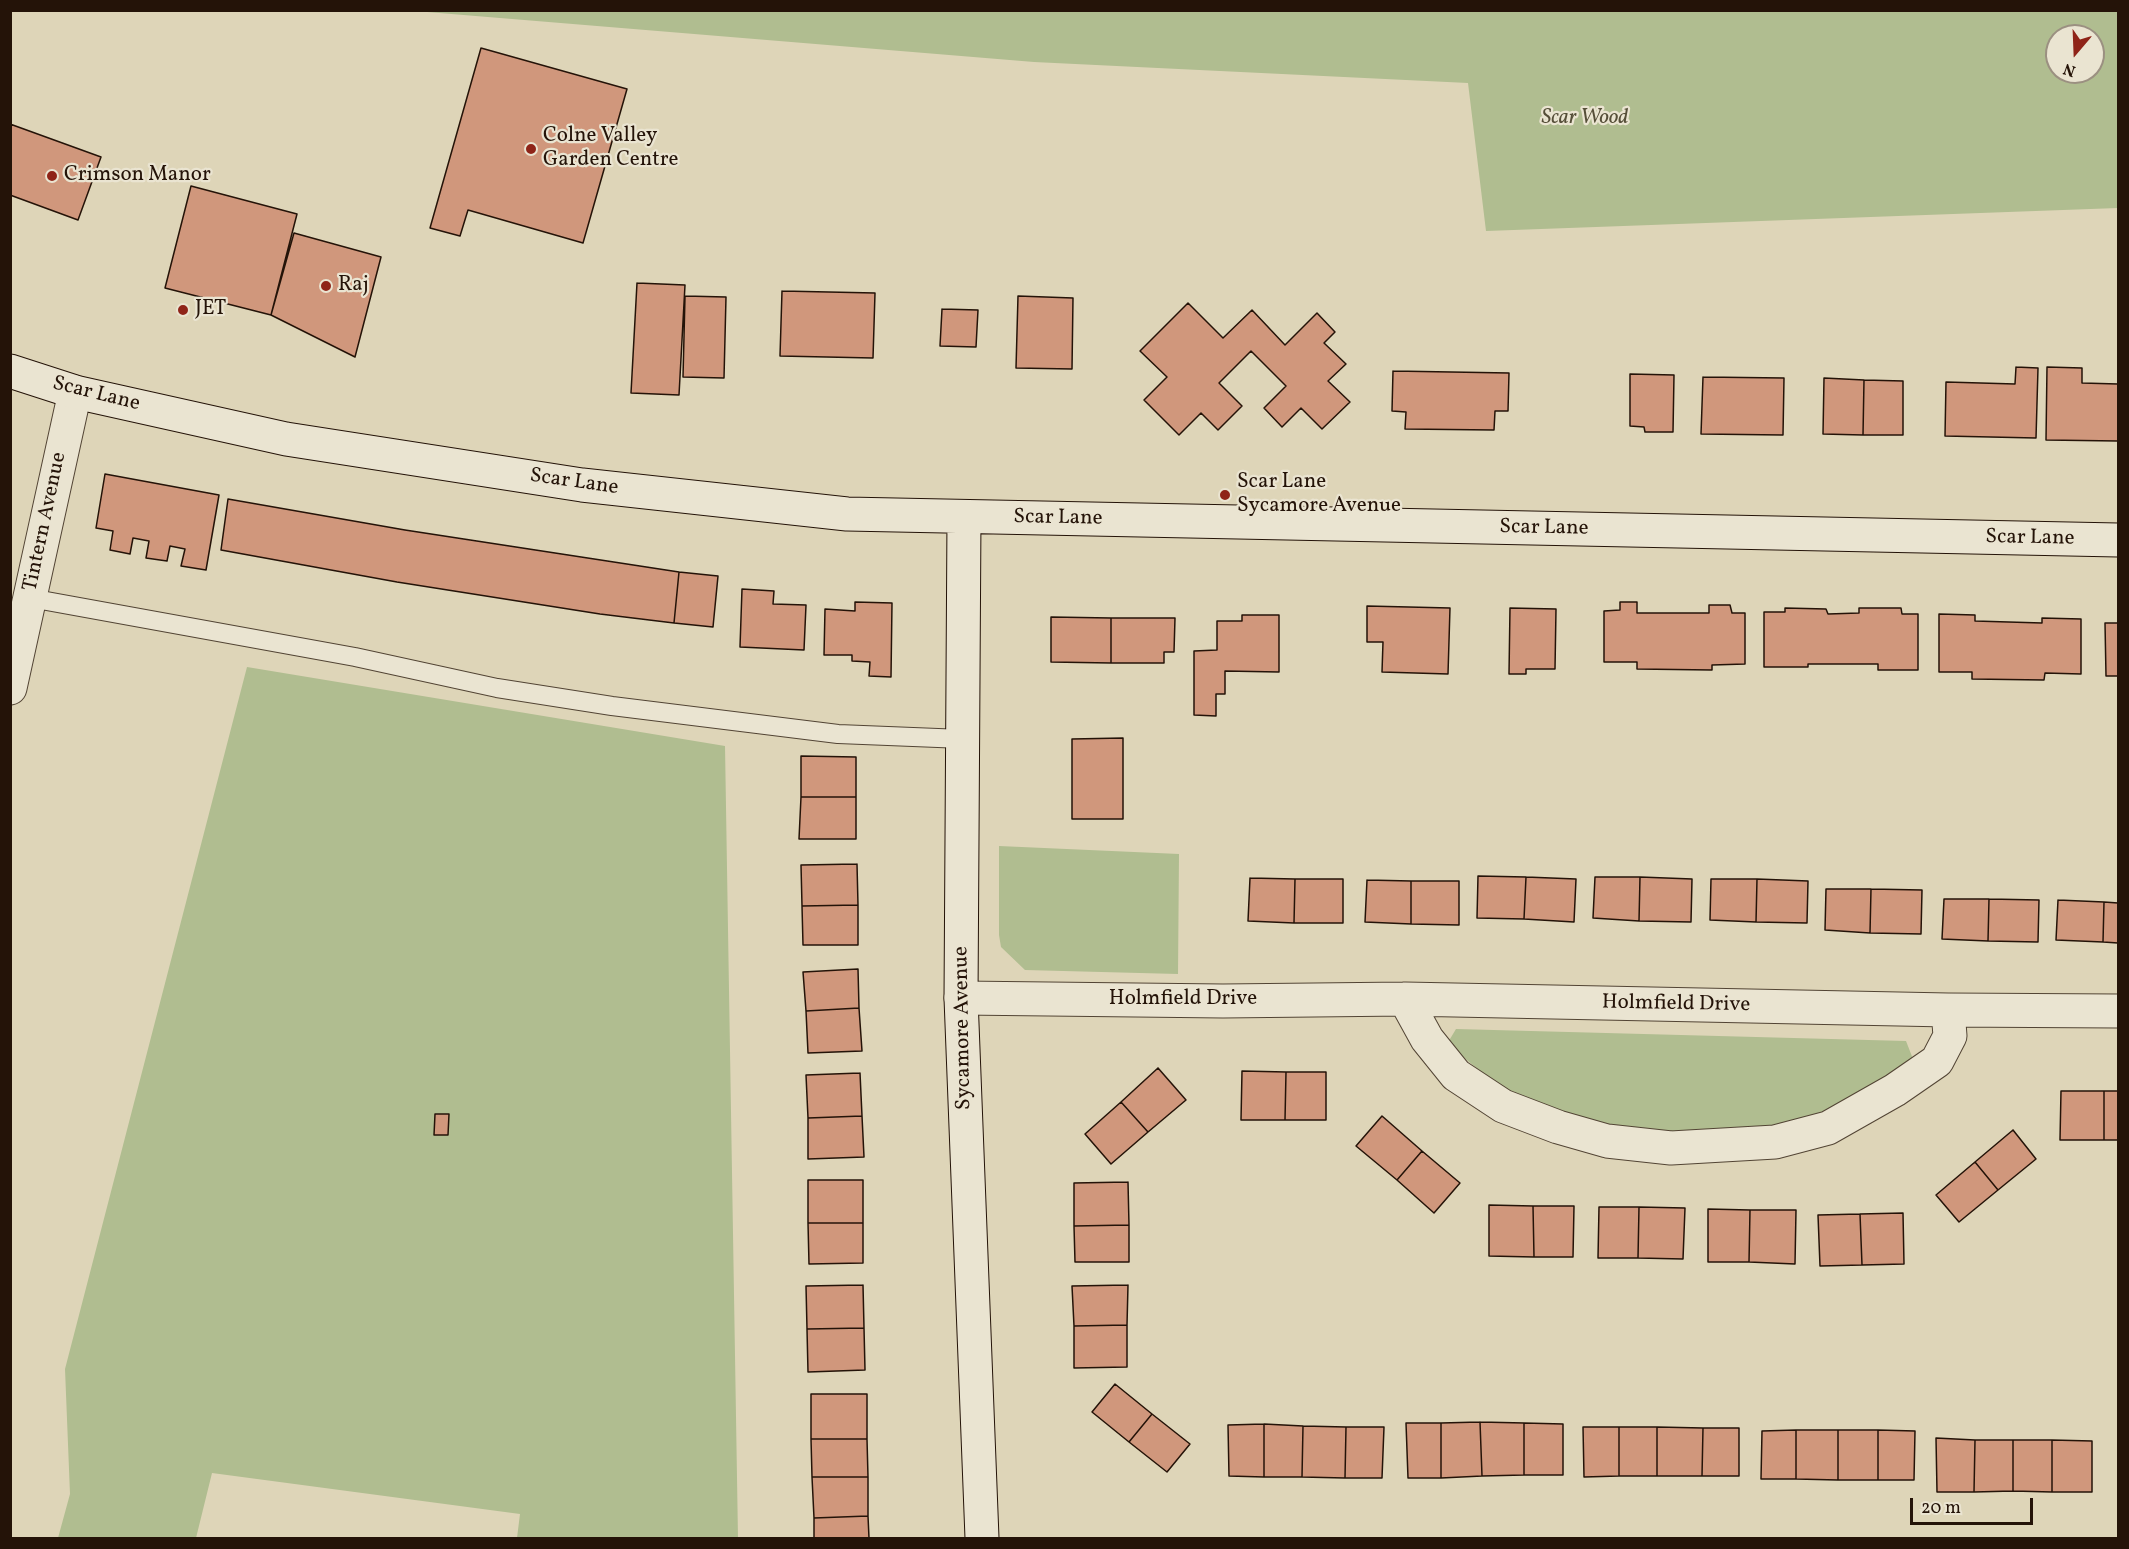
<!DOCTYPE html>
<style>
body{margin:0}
#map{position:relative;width:2129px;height:1549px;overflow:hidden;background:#ded5b8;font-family:Vollkorn,serif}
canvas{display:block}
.frame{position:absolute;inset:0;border:12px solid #241308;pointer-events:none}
.north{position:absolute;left:2045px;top:24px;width:60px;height:60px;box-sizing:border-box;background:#eae4d1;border:2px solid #9b9081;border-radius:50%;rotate:199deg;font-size:16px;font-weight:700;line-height:24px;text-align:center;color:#241308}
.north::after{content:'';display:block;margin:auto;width:21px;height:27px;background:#8f2418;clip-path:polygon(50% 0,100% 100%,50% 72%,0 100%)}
.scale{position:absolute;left:1910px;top:1498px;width:123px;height:27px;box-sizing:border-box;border:3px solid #241308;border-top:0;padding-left:8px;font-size:18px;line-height:21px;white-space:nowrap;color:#241308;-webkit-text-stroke:4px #eae4d1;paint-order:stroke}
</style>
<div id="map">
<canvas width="2129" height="1549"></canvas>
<div class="frame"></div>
<div class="north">N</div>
<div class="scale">20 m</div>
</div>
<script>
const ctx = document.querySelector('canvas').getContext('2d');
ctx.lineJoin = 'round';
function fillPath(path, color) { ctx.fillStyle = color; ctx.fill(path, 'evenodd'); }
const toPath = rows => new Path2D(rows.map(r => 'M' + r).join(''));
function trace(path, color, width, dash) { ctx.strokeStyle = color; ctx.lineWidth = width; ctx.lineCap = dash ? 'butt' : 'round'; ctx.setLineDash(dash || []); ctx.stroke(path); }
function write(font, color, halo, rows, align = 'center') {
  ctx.font = font + ' Vollkorn,serif'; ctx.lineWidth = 4.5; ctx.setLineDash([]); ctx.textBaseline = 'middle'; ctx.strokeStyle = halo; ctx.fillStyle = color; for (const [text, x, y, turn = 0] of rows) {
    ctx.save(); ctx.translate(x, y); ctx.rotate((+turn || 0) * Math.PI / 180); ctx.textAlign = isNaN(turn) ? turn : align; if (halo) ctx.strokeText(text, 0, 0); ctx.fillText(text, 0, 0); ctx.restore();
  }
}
fillPath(toPath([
 [415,11,2118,11,2118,208,1486,231,1468,83,1034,62],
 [2057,36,2093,36,2093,72,2057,72],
 [247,667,725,746,738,1538,517,1538,520,1514,212,1473,196,1538,58,1538,70,1494,65,1369],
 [999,846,1179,854,1178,974,1025,970,1001,947,999,935],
 [1456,1029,1906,1041,1913,1059,1850,1107,1781,1126,1713,1136,1583,1123,1506,1092,1447,1044]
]), '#b0bd90');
const building = toPath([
 [481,48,627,89,583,243,468,210,460,236,430,228,481,48],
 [10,124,101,157,78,220,10,195,10,124],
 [191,186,297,214,271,315,165,288,191,186],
 [294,233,381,257,355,357,271,315,294,233],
 [637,283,685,285,679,395,631,393,637,283],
 [782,291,875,293,873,358,780,356,782,291],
 [685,296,726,297,724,378,683,377,685,296],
 [1018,296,1073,298,1072,369,1016,368,1018,296],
 [1188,303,1223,338,1252,310,1285,345,1317,313,1335,332,1324,343,1346,364,1328,381,1350,402,1322,429,1301,408,1282,427,1264,408,1286,386,1251,351,1219,383,1242,406,1218,430,1201,413,1179,435,1144,400,1167,377,1140,351,1188,303],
 [942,309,978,310,976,347,940,346,942,309],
 [2016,367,2038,368,2036,438,1945,436,1946,382,2015,384,2016,367],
 [2047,367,2082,368,2082,383,2118,384,2118,441,2046,440,2047,367],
 [1393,371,1509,373,1508,411,1495,411,1494,430,1405,429,1406,412,1392,411,1393,371],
 [1630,374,1674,375,1673,432,1645,432,1644,427,1630,426,1630,374],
 [1703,377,1784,378,1783,435,1701,434,1703,377],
 [1824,378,1864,380,1863,435,1823,434,1824,378],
 [1864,380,1903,381,1903,435,1863,435,1864,380],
 [105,474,219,495,206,570,181,566,185,549,170,546,167,561,146,558,149,541,133,538,130,554,110,550,113,531,96,528,105,474],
 [228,499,405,530,679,572,674,623,600,614,397,582,221,550,228,499],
 [679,572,718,576,713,627,674,623,679,572],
 [742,589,774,591,773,604,806,605,804,650,740,647,742,589],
 [855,602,892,603,891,677,869,676,870,662,852,661,852,655,824,655,825,609,855,611,855,602],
 [1620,602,1637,602,1637,613,1709,613,1709,605,1730,605,1732,613,1745,613,1745,664,1712,665,1712,670,1637,669,1637,662,1604,662,1604,611,1620,610,1620,602],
 [1367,606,1450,608,1448,674,1382,672,1383,642,1367,642,1367,606],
 [1510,608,1556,609,1555,669,1526,669,1526,674,1509,674,1510,608],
 [1785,608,1826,609,1828,614,1859,613,1859,608,1901,608,1902,614,1918,614,1918,670,1878,670,1878,664,1808,664,1808,667,1764,667,1764,612,1785,612,1785,608],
 [1939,614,1975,615,1975,621,2042,623,2042,618,2081,619,2081,674,2045,673,2044,680,1972,679,1972,672,1939,672,1939,614],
 [1242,615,1279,615,1279,672,1225,671,1225,694,1216,694,1216,716,1194,715,1194,651,1217,650,1217,621,1242,621,1242,615],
 [1051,617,1111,618,1111,663,1051,662,1051,617],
 [1111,618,1175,618,1174,652,1164,652,1164,663,1111,663,1111,618],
 [2105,623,2118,623,2118,676,2106,676,2105,623],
 [1123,738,1123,819,1072,819,1072,739,1123,738],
 [801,756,856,757,856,797,801,797,801,756],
 [801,797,856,797,856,839,799,839,801,797],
 [857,864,858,905,802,906,801,865,857,864],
 [1478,876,1526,877,1524,919,1477,918,1478,876],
 [1526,877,1576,879,1574,922,1524,919,1526,877],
 [1595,877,1640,877,1639,921,1593,918,1595,877],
 [1640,877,1692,879,1691,922,1639,921,1640,877],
 [1250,878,1295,879,1294,923,1248,921,1250,878],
 [1295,879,1343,879,1343,923,1294,923,1295,879],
 [1711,879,1757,879,1756,922,1710,920,1711,879],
 [1757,879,1808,881,1807,923,1756,922,1757,879],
 [1367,880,1411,881,1411,924,1365,922,1367,880],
 [1411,881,1459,881,1459,925,1411,924,1411,881],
 [1826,889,1871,889,1870,933,1825,930,1826,889],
 [1871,889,1922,890,1921,934,1870,933,1871,889],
 [1944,899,1989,899,1988,941,1942,939,1944,899],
 [1989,899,2039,900,2038,942,1988,941,1989,899],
 [2058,900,2104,902,2103,942,2056,940,2058,900],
 [2104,902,2118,903,2118,943,2103,942,2104,902],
 [858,905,858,945,803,945,802,906,858,905],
 [858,969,859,1008,806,1011,803,972,858,969],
 [859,1008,862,1051,808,1053,806,1011,859,1008],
 [1158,1068,1186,1100,1148,1132,1121,1102,1158,1068],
 [1242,1071,1286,1072,1285,1120,1241,1120,1242,1071],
 [1286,1072,1326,1072,1326,1120,1285,1120,1286,1072],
 [860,1073,862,1116,808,1118,806,1075,860,1073],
 [2061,1091,2104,1091,2104,1140,2060,1140,2061,1091],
 [2104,1091,2118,1091,2118,1140,2104,1140,2104,1091],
 [1121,1102,1148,1132,1111,1164,1085,1134,1121,1102],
 [435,1114,449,1114,448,1135,434,1135,435,1114],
 [862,1116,864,1157,808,1159,808,1118,862,1116],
 [1382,1116,1422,1151,1397,1180,1356,1146,1382,1116],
 [2013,1130,2036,1159,1998,1190,1975,1162,2013,1130],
 [1422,1151,1460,1183,1434,1213,1397,1180,1422,1151],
 [1975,1162,1998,1190,1959,1222,1936,1195,1975,1162],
 [808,1180,863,1180,863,1223,808,1223,808,1180],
 [1128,1182,1129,1225,1074,1226,1074,1183,1128,1182],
 [1489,1205,1533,1206,1534,1257,1489,1256,1489,1205],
 [1533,1206,1574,1206,1573,1257,1534,1257,1533,1206],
 [1599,1207,1639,1207,1638,1258,1598,1258,1599,1207],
 [1639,1207,1685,1208,1683,1259,1638,1258,1639,1207],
 [1708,1209,1750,1210,1749,1262,1708,1262,1708,1209],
 [1750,1210,1796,1210,1795,1264,1749,1262,1750,1210],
 [1903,1213,1904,1264,1862,1265,1860,1214,1903,1213],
 [1860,1214,1862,1265,1820,1266,1818,1215,1860,1214],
 [808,1223,863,1223,863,1263,809,1264,808,1223],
 [1129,1225,1129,1262,1075,1262,1074,1226,1129,1225],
 [863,1285,864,1328,807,1329,806,1286,863,1285],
 [1128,1285,1127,1325,1074,1326,1072,1286,1128,1285],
 [1127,1325,1127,1367,1074,1368,1074,1326,1127,1325],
 [864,1328,865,1370,808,1372,807,1329,864,1328],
 [1115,1384,1152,1414,1129,1442,1092,1412,1115,1384],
 [811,1394,867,1394,867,1439,811,1439,811,1394],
 [1152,1414,1190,1444,1167,1472,1129,1442,1152,1414],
 [1480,1422,1482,1476,1441,1478,1441,1423,1480,1422],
 [1480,1422,1524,1423,1524,1475,1482,1476,1480,1422],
 [1406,1423,1441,1423,1441,1478,1408,1478,1406,1423],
 [1524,1423,1563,1424,1563,1475,1524,1475,1524,1423],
 [1264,1424,1264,1477,1229,1476,1228,1425,1264,1424],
 [1264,1424,1303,1426,1302,1477,1264,1477,1264,1424],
 [1303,1426,1346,1427,1345,1478,1302,1477,1303,1426],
 [1346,1427,1384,1427,1382,1478,1345,1478,1346,1427],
 [1583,1427,1619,1427,1619,1476,1584,1477,1583,1427],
 [1619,1427,1657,1427,1657,1476,1619,1476,1619,1427],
 [1657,1427,1703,1428,1702,1476,1657,1476,1657,1427],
 [1703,1428,1739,1428,1739,1476,1702,1476,1703,1428],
 [1796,1430,1796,1479,1761,1479,1762,1431,1796,1430],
 [1796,1430,1838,1430,1838,1480,1796,1479,1796,1430],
 [1838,1430,1878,1430,1878,1480,1838,1480,1838,1430],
 [1878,1430,1915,1431,1914,1480,1878,1480,1878,1430],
 [1936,1438,1975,1440,1974,1492,1937,1492,1936,1438],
 [811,1439,867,1439,868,1477,812,1477,811,1439],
 [1975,1440,2013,1440,2013,1491,1974,1492,1975,1440],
 [2013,1440,2052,1440,2052,1492,2013,1491,2013,1440],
 [2052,1440,2092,1441,2092,1492,2052,1492,2052,1440],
 [812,1477,868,1477,868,1516,814,1518,812,1477],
 [868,1516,869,1538,814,1538,814,1518,868,1516]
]);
fillPath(building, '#d0977c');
trace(building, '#241308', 1.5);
const lane = toPath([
 [30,598,355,657,497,688,612,706,838,734,963,739]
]);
const street = toPath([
 [10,688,75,392],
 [961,998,1223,1001,1405,999,1948,1010,2118,1011],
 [1405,999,1427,1039,1456,1075,1503,1106,1558,1127,1607,1141,1671,1148,1775,1142,1828,1128,1895,1090,1937,1061,1950,1036,1948,1010]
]);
const secondary = toPath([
 [10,371,75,392,286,439,582,485,847,514,2118,540],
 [964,517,961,998,982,1538]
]);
trace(lane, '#524434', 20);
trace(street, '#524434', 35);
trace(secondary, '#241308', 35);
trace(lane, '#eae4d1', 18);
trace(street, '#eae4d1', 33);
trace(secondary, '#eae4d1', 33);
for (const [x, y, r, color] of [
 [531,149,6,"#8f2418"],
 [52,176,6,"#8f2418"],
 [326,286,6,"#8f2418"],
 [183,310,6,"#8f2418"],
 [1225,495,6,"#8f2418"]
]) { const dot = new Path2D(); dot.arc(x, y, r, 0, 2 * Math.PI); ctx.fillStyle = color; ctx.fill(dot); trace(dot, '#eae4d1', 2); }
write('italic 21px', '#554e38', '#eae4d1', [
 ["Scar Wood",1585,119]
]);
write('21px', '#241308', '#eae4d1', [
 ["Colne Valley",543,137],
 ["Garden Centre",543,161],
 ["Crimson Manor",64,176],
 ["Raj",338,286],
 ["JET",195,310],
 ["Scar Lane",1237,483],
 ["Sycamore Avenue",1237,507]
], 'left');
write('21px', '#241308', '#eae4d1', [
 ["Scar Lane",96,395,14],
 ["Scar Lane",574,483,8],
 ["Scar Lane",1058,519,1],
 ["Tintern Avenue",46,522,-78],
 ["Scar Lane",1544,529,1],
 ["Scar Lane",2030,539,1],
 ["Holmfield Drive",1183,1000],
 ["Holmfield Drive",1676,1005,1],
 ["Sycamore Avenue",964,1028,-91]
]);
</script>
